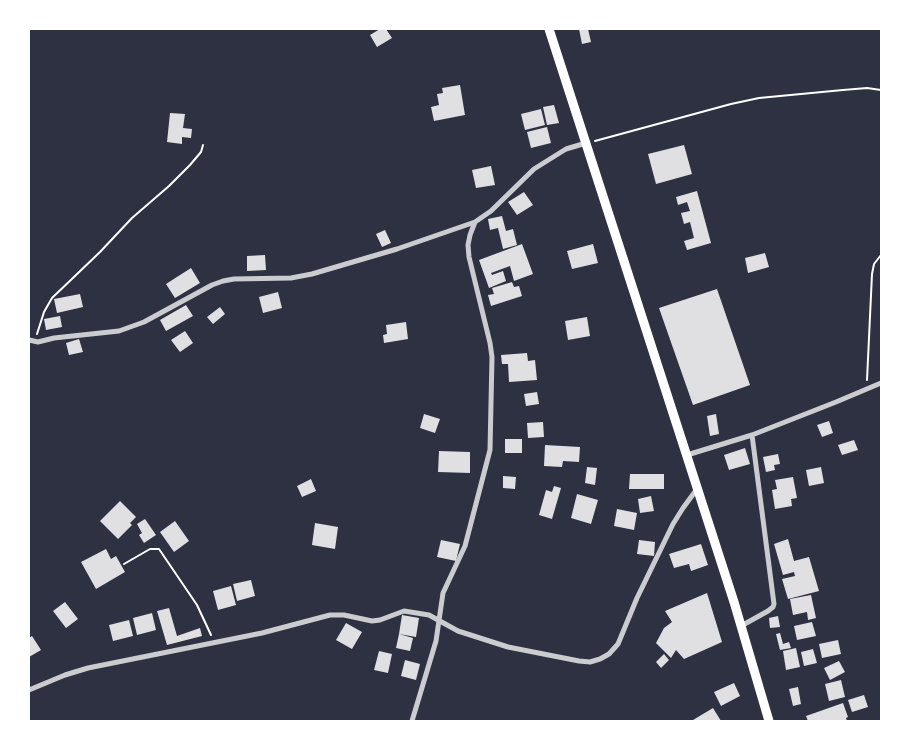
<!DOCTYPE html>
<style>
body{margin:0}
#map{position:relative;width:910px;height:750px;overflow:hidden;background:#2d3142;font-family:Montserrat,sans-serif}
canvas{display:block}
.frame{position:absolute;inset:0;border:30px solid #fff;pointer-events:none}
</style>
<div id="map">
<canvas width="910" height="750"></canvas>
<div class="frame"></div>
</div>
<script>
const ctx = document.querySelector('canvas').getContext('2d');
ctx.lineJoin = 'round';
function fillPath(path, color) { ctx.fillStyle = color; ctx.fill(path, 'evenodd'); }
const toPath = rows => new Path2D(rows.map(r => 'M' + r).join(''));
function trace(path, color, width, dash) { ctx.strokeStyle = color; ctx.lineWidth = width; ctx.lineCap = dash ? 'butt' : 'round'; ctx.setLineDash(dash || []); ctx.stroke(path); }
fillPath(toPath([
 [380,29,386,29,392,38,377,47,370,35],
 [579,29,588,29,591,42,582,44],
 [460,85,465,115,434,121,431,107,439,105,437,94,443,93,442,88],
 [554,105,559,123,547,125,543,107],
 [541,109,545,125,525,130,521,114],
 [170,113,185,114,183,128,192,129,191,138,182,137,182,144,167,142],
 [547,127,551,143,531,148,527,132],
 [684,145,692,174,656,184,648,154],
 [491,166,495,185,476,188,472,170],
 [697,191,711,243,687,250,684,241,694,238,690,222,684,224,681,213,690,211,687,202,678,205,676,197],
 [524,192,533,205,517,215,508,202],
 [502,216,506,231,513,229,517,245,503,249,498,228,490,230,488,219],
 [385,230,391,243,382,247,376,234],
 [522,244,533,274,514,281,510,266,491,273,492,275,503,271,506,281,489,288,479,260],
 [593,244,598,263,572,269,567,251],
 [765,253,769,267,748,273,745,258],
 [265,255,266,270,247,271,247,256],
 [191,268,200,283,175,298,166,284],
 [512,282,514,287,519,286,522,296,491,306,488,295,494,294,492,288],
 [717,289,750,385,693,405,659,308],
 [278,292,282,308,263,313,259,297],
 [80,294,83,307,57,313,54,299],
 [186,305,193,316,166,331,160,320],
 [220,307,225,314,213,324,207,317],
 [60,316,62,327,46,330,44,319],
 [587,317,590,336,568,340,565,321],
 [406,322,408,339,384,343,383,335,387,334,386,325],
 [185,331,193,343,180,352,171,340],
 [79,339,83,352,69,355,66,343],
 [527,353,528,361,535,360,537,380,509,382,508,364,502,364,501,355],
 [537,392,539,404,526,406,524,394],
 [424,414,440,419,435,433,420,428],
 [716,414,719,434,710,436,707,416],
 [829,421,833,433,822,437,817,425],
 [543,422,544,437,528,438,527,423],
 [505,439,522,439,522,453,505,453],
 [854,440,858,450,842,455,838,445],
 [545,445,580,447,579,462,563,461,562,467,544,466],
 [745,448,750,464,729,470,724,455],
 [439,451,470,452,470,473,438,472],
 [778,454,780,464,774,465,775,470,766,472,763,457],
 [587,467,597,468,595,485,585,483],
 [821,467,824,483,809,486,806,470],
 [630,474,664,474,664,489,629,489],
 [503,476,516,477,515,489,503,488],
 [793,477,797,498,791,499,792,506,775,509,772,490,777,489,775,480],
 [311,479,316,491,302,497,297,486],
 [554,486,561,488,552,519,539,515,546,490,552,492],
 [577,494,598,500,591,524,571,518],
 [651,496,654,511,640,513,638,499],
 [120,501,136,517,130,523,132,525,118,539,100,521],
 [617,509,637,513,634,530,614,526],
 [145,519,156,535,144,543,139,535,142,533,137,524],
 [175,521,189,541,174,552,160,532],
 [315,523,338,527,335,549,312,545],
 [788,539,794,561,809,557,819,591,788,599,782,579,795,576,794,572,783,575,774,544],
 [441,540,460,544,456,561,437,557],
 [639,540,655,542,654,556,637,554],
 [701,544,708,565,691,571,689,564,674,568,669,554],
 [106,549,111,559,116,556,125,572,96,589,81,562],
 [251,580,255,596,237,601,233,584],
 [231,586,236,605,218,610,213,591],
 [707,593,722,642,684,659,676,650,671,658,656,643,664,628,672,622,665,611],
 [811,595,816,618,808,620,807,612,793,615,790,599],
 [65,602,78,619,66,628,53,611],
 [169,608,177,636,200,628,202,636,167,645,157,611],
 [152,613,156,630,137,635,133,618],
 [402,615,419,618,416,637,399,634],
 [778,616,780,627,770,628,769,618],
 [129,620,133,636,113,641,109,625],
 [812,622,816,636,797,640,794,626],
 [346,623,362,632,352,649,336,640],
 [780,633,783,644,789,642,791,648,780,650,776,634],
 [399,634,413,638,410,651,396,648],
 [32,636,41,650,29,657,29,638],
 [838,640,841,654,822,658,819,644],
 [796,648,800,667,786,670,783,651],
 [813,649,817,663,804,666,801,652],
 [379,651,392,654,388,673,374,670],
 [664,654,669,660,661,668,656,662],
 [405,660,420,664,416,680,401,676],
 [839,661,845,672,830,680,824,668],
 [841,680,845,697,829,701,825,684],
 [734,683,740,696,721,706,714,692],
 [798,687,801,704,793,706,789,689],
 [864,695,868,707,852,712,848,700],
 [843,703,848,717,846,718,847,721,808,721,806,716],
 [713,708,721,721,694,721,693,720]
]), '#e0e0e3');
trace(toPath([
 [595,141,731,104,759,98,843,90,867,88,881,90],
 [37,334,44,312,52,298,100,252,132,218,169,186,190,165,201,152,203,145],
 [867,380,872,274,874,264,881,255],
 [124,564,150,549,159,549,197,605,211,635]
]), '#fff', 2);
trace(toPath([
 [29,340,38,342,54,338,119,331,144,322,212,285,223,281,234,279,291,278,312,274,397,249,475,222],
 [687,455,752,435,836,402,881,383],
 [741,626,768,611,773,607,774,604,752,435],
 [29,690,65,675,88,668,262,633,330,615,344,615,372,621,380,620,404,611,429,615,458,631,508,647,579,661,590,662,600,659,609,654,618,644,637,598,673,524,683,508,697,489],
 [412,721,436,641,443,593,465,546,490,450,492,357,490,343,469,257,468,245,470,235,475,222,491,211,534,169,566,149,586,143]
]), '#caccd0', 5);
trace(toPath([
 [549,29,734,602,769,721]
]), '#fff', 9);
</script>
